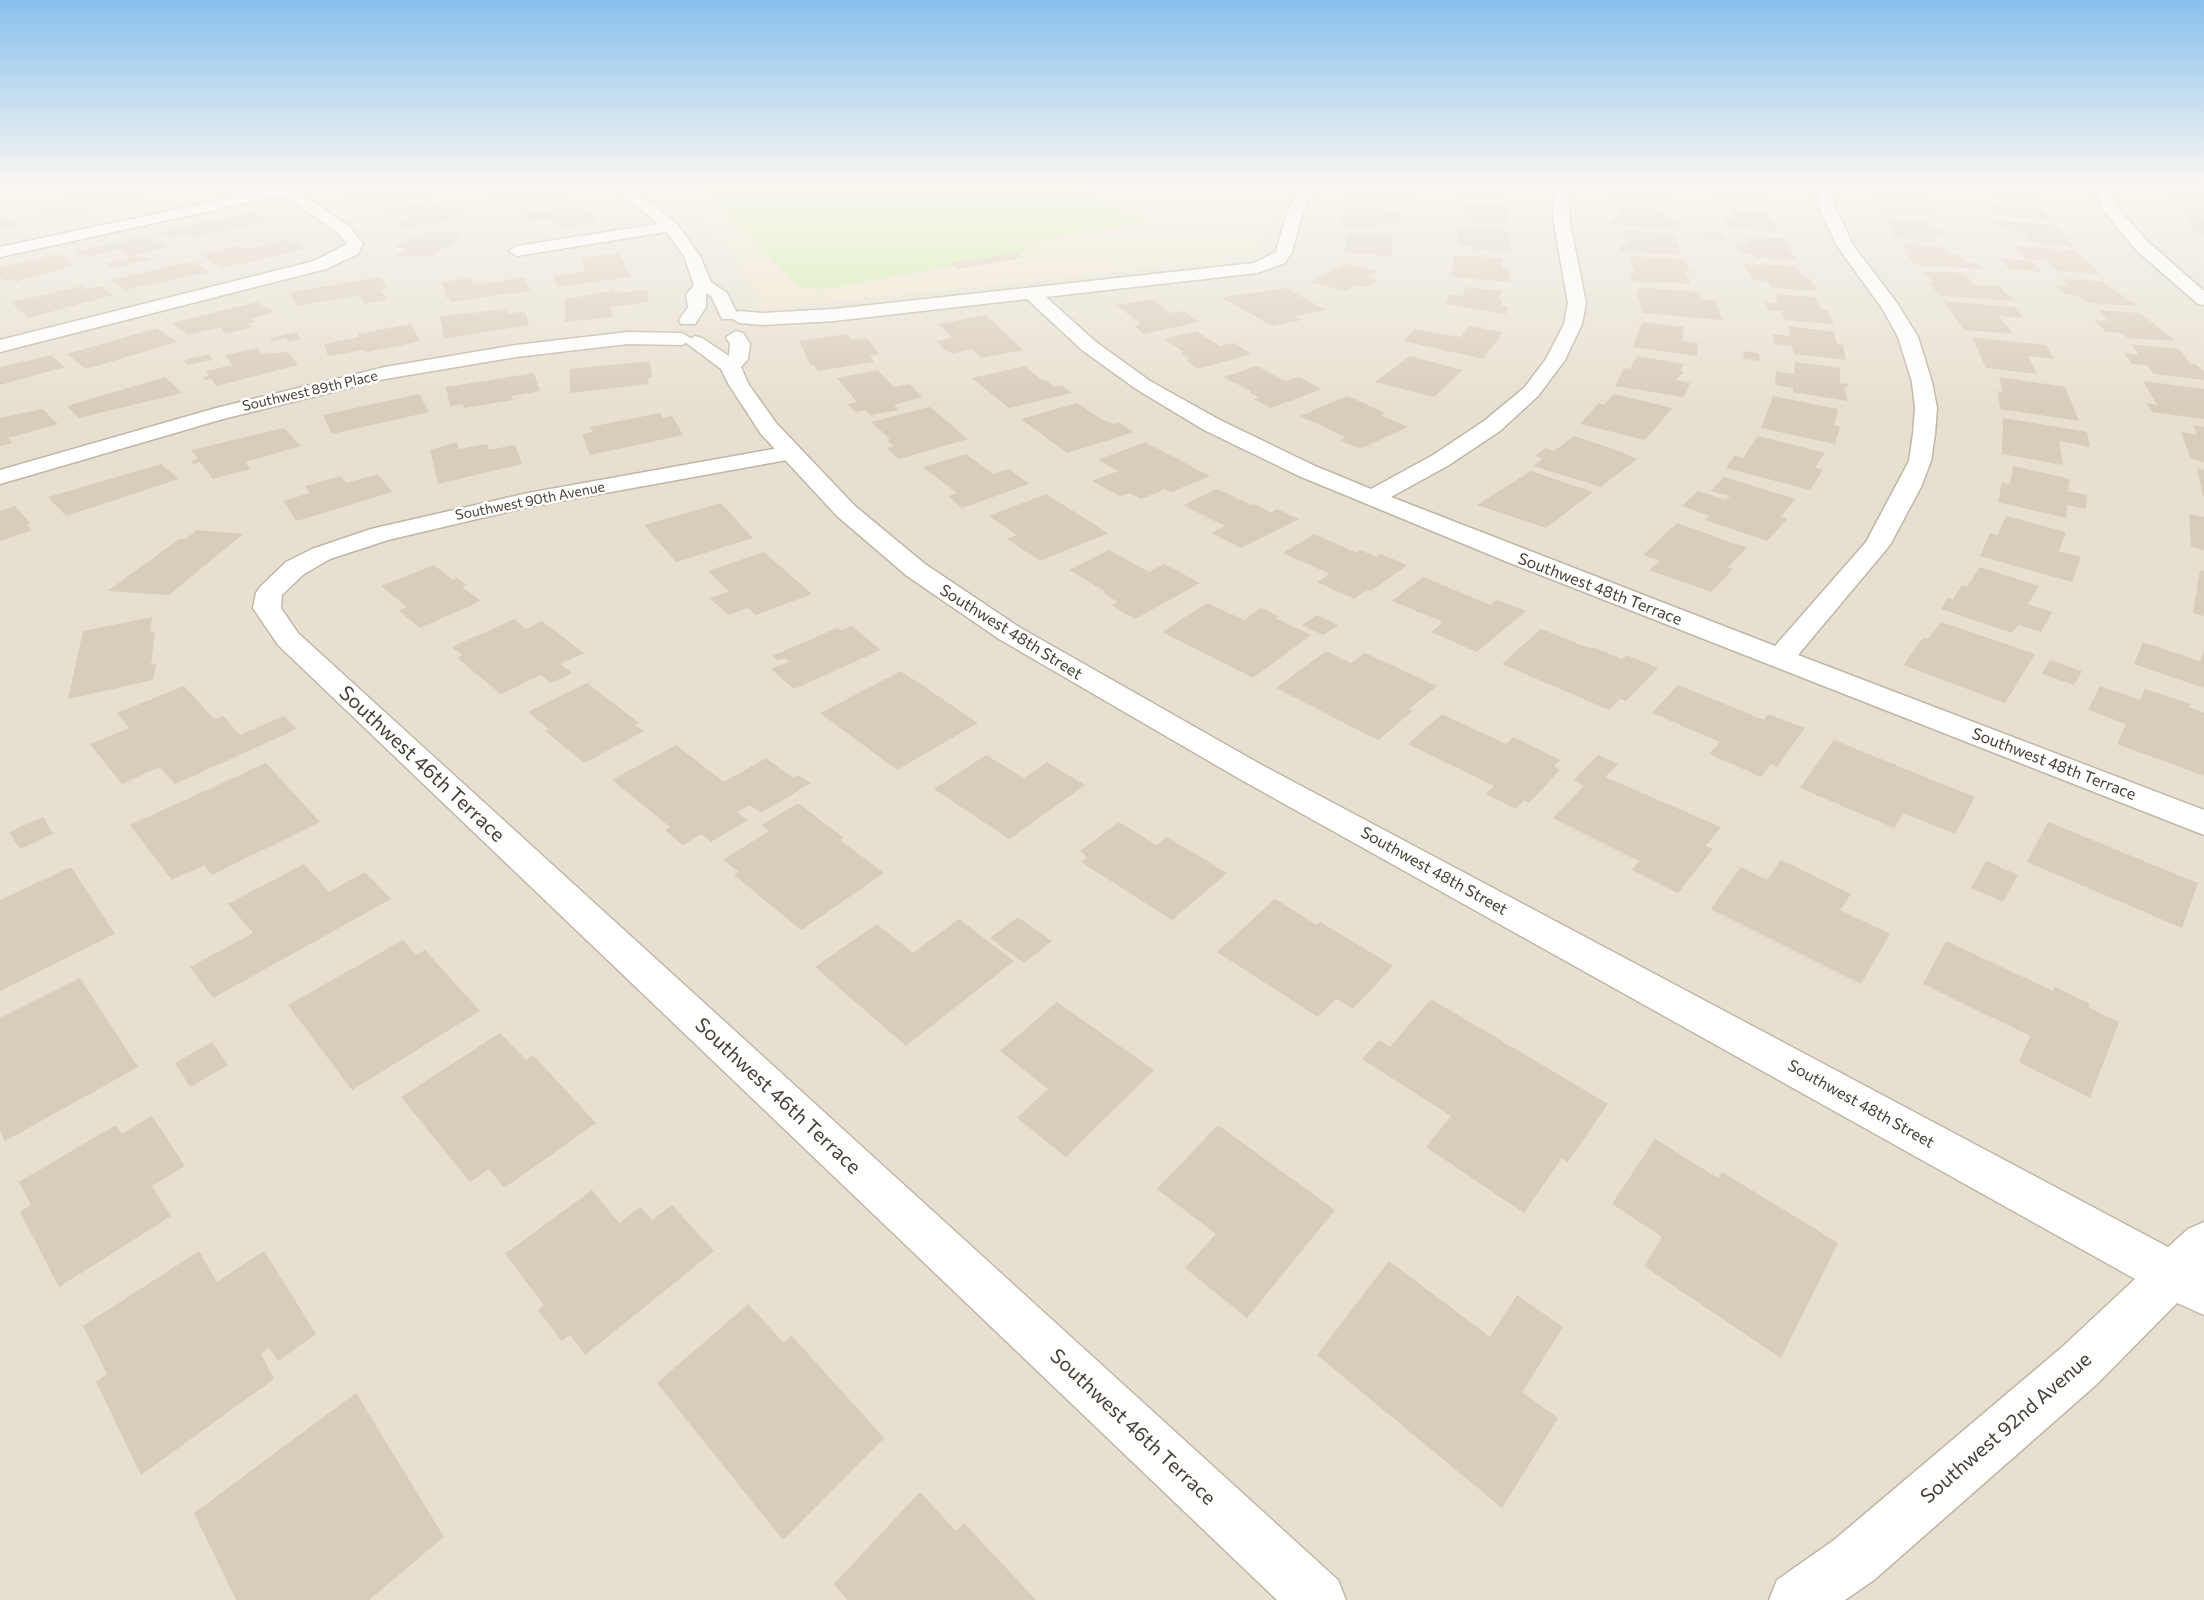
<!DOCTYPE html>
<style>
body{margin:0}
canvas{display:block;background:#f3eee3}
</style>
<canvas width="2204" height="1600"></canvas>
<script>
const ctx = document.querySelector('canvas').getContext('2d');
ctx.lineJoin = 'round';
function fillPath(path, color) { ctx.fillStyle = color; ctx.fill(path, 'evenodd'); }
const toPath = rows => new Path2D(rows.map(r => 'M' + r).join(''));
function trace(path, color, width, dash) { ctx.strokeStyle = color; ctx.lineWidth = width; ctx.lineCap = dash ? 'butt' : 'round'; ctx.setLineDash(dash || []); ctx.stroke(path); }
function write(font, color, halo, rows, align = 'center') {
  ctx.font = font + ' Commissioner,sans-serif'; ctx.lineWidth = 5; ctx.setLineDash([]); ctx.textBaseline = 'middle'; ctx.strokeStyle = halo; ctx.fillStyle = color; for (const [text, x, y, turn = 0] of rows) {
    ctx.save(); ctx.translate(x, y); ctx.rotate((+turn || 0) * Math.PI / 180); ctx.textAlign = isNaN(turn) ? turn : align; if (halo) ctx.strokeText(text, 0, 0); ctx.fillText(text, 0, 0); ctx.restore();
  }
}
fillPath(toPath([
 [27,184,655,184,689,206,728,243,764,309,1228,259,1254,254,1286,184,2204,184,2204,1600,0,1600,0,190]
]), '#e7e0d1');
fillPath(toPath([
 [655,184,1286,184,1254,254,1228,259,763,309,728,243,689,206]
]), '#ede4cc');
fillPath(toPath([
 [705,184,1049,184,1091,196,1146,221,1039,240,1021,254,825,289,800,288,732,219]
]), '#ceeba8');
fillPath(toPath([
 [106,184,125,184,144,195,122,199,128,202,74,214,71,212,45,217,34,210,62,204,59,201,114,190],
 [151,184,182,184,182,185,160,190],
 [377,184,430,184,443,191,416,196,401,192,357,201,340,191],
 [489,184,530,184,530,185,500,191],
 [1370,184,1401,187,1399,194,1411,197,1409,202,1349,197,1352,191,1366,193],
 [1473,184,1505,184,1502,200,1469,197,1470,193,1459,193,1460,187,1472,187],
 [1610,184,1666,188,1666,206,1609,200,1609,195,1622,197,1622,190,1610,188],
 [1871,184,1921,184,1924,196,1872,190],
 [1992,184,2036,184,2040,198,1993,191],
 [2163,184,2204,184,2204,194,2165,189],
 [547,186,554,191,542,193,549,198,564,195,572,201,512,211,492,196],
 [1729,187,1763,190,1770,209,1731,205,1730,202,1719,200,1719,194,1730,195],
 [1890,194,1912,196,1915,205,1935,207,1940,218,1880,212,1879,208,1882,209,1877,195,1890,196],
 [2172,194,2204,197,2204,213,2183,210],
 [1997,197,2034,201,2050,220,1993,215,1987,204,2001,205],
 [431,201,441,208,453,206,464,214,452,216,455,219,405,229,396,221,410,218,406,215,393,218,383,210],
 [1458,202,1508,205,1508,225,1474,223,1474,218,1464,217,1464,211,1457,211],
 [577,204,597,222,562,228,551,218,529,222,521,213],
 [1618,205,1665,209,1666,219,1679,220,1680,230,1612,225,1612,218,1618,219],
 [1345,206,1401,210,1399,224,1376,222,1375,228,1339,226],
 [1731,210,1766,212,1779,233,1726,226,1723,218,1735,219],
 [253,212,270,221,193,238,186,234,169,238,160,232],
 [0,215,17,227,0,230],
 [2185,215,2204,217,2204,234,2196,234,2187,223,2194,224],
 [1887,218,1925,221,1929,228,1940,229,1945,236,1933,235,1936,241,1894,237],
 [1994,220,2055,225,2073,246,2030,242,2024,232,2000,229],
 [1458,227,1508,230,1511,252,1475,250,1475,246,1459,245],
 [1622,230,1674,234,1681,255,1621,251,1619,245,1627,245],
 [429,231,465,231,448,248,444,248,434,256,396,256,406,248,395,248,408,237,421,237],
 [1703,232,1723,233,1727,240,1706,239],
 [1346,233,1391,235,1393,256,1345,253],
 [147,235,169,247,129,257,119,250,85,257,75,251],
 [1745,236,1782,238,1798,261,1756,258,1753,254,1740,253,1735,243,1749,244],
 [287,239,306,249,222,268,200,254,238,245,245,249],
 [1902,244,1941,246,1948,254,1959,255,1965,262,1976,262,1983,269,1914,265],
 [2013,246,2075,250,2100,274,2058,271,2048,261,2026,259],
 [618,253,631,277,558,287,553,276,586,271,580,258],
 [1018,253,1024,258,956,269,950,263],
 [58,254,74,265,16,282,12,279,4,281,0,277,0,267],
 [1453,255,1502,258,1502,268,1510,270,1510,282,1452,277],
 [138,256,151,259,113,268,105,263],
 [1628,256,1684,259,1690,272,1685,271,1691,284,1632,281,1628,273,1636,274],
 [2001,259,2031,261,2040,272,2009,269],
 [191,261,209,272,126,290,111,280],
 [1345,264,1378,271,1368,278,1378,280,1367,287,1356,285,1347,291,1310,282],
 [1744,264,1795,266,1803,277,1809,278,1818,291,1772,288,1767,281,1753,280],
 [1923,271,1963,273,1974,285,1999,286,2014,301,1940,296,1928,282,1934,283],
 [380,277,388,288,380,290,388,300,365,304,358,295,297,306,290,292],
 [525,277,530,291,450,302,449,297,446,298,442,282,471,278,473,285],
 [2061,279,2102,281,2137,306,2088,303,2079,296,2066,295,2056,286,2070,287],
 [82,286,86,289,101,286,113,295,28,318,11,302],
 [1466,287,1502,291,1499,299,1503,299,1501,306,1508,306,1506,314,1446,304,1449,294,1463,296],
 [1638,287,1699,292,1701,300,1716,301,1722,320,1643,313,1636,293,1639,294],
 [1287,288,1326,310,1295,316,1302,320,1272,326,1221,297],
 [614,290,614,293,647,290,649,302,611,307,612,317,565,322,565,299],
 [1774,294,1815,297,1821,310,1827,310,1834,324,1785,320,1782,311,1769,311,1767,306,1765,302,1778,303],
 [1152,299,1171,313,1183,311,1199,322,1144,334,1134,326,1141,324,1116,305],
 [1944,301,2014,307,2024,318,1999,316,2013,334,1964,330],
 [257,302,274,312,250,319,256,322,248,324,252,327,226,334,220,327,188,335,172,323],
 [507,309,508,314,525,311,529,325,444,339,440,316],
 [2098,310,2140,313,2176,341,2127,338,2122,333,2106,332,2094,320,2109,321],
 [986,315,1023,350,981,358,972,349,954,353,946,351,937,342,952,337,938,324],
 [1642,322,1684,327,1682,341,1698,343,1697,356,1633,347],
 [411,324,420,341,365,353,364,350,328,356,324,344,359,337,358,334],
 [1470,326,1503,332,1483,359,1404,341,1414,329,1460,337],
 [1789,326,1834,332,1837,344,1843,345,1846,360,1794,354,1792,346,1774,344,1773,334,1790,336],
 [157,328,177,342,90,368,86,369,67,354],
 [1196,331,1220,346,1234,343,1251,354,1198,369,1186,360,1191,359,1181,353,1184,352,1164,339],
 [296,332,301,339,288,342,286,338,272,341,270,338],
 [847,334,852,340,867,338,879,354,870,356,874,362,818,371,814,365,810,365,799,341],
 [1972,337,2046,345,2054,359,2028,356,2037,374,1986,368],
 [2131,344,2179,349,2191,364,2196,364,2204,372,2204,380,2154,374,2147,365,2132,364,2124,353,2139,355],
 [257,348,262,354,288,352,298,365,216,386,211,379,205,380,203,377,209,376,206,371,232,365,225,355],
 [1743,351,1759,353,1760,361,1744,359],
 [209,354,213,360,187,365,184,360],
 [51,355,65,367,0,385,0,367],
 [1410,356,1463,370,1434,397,1375,382],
 [1637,356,1684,364,1680,371,1684,372,1676,380,1690,383,1684,397,1615,386,1624,368,1630,369],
 [650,361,652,377,648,378,649,384,570,393,570,369],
 [1795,362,1840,368,1840,383,1848,384,1847,387,1844,387,1848,401,1793,392,1793,388,1775,385,1776,371,1794,374],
 [1025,366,1043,381,1046,380,1054,387,1062,385,1072,393,1009,408,972,378],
 [1257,366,1286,381,1299,377,1322,389,1271,408,1254,399,1259,398,1249,392,1251,391,1223,377],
 [878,370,894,387,910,384,922,397,894,405,898,410,870,415,865,410,855,412,848,404,857,402,837,378],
 [534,373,540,391,511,396,513,400,464,408,463,404,450,406,446,387],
 [165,377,182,393,79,418,67,406],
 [1999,377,2065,387,2079,421,2000,409,1998,391,2003,392],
 [2143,381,2204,389,2204,419,2152,412,2146,403,2157,405],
 [419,394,429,412,332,434,323,415],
 [1613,394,1639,400,1672,408,1645,440,1580,424,1599,403,1604,405],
 [1347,396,1386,413,1380,415,1408,427,1360,449,1340,440,1346,437,1300,416],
 [1773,396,1838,409,1834,425,1840,427,1835,444,1761,428],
 [1077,403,1101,419,1113,424,1120,423,1134,432,1067,453,1021,419],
 [930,407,968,439,899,459,887,448,894,447,887,440,890,439,871,422],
 [42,409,58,424,8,438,13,443,0,446,0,418],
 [660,413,662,418,672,416,683,435,590,455,582,434,593,432,590,427],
 [2003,418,2087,432,2090,447,2059,441,2063,465,2002,454],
 [2193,425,2204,427,2204,462,2191,459,2181,432,2197,435],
 [284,428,301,446,245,462,250,469,213,479,200,462,193,464,191,461,198,459,191,450],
 [1574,436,1619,451,1637,459,1601,487,1533,466,1543,459,1535,456,1546,448,1554,451],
 [1758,436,1825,453,1815,468,1823,470,1810,490,1726,468,1735,455,1743,458],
 [457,442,459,449,487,444,489,450,515,445,522,464,438,484,430,450],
 [1145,442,1210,476,1171,492,1165,489,1141,499,1129,493,1120,496,1092,481,1118,471,1098,460],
 [966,454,993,474,1009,469,1029,484,962,508,948,496,957,493,923,467],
 [161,464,179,479,66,516,48,497],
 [2013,466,2070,479,2068,491,2087,495,2086,509,2067,505,2066,518,1998,502,2002,482,2010,484],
 [2197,468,2204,470,2204,496,2203,496],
 [1531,471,1593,492,1546,528,1477,505],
 [378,474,392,492,297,521,283,501,310,493,305,486,341,476,346,483],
 [1724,477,1796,499,1780,517,1787,519,1767,541,1705,520,1710,516,1682,506,1698,491,1726,500,1730,496,1711,491],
 [1217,489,1252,505,1254,504,1271,512,1277,509,1299,519,1241,548,1211,533,1225,526,1183,505],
 [1046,494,1108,533,1040,561,1007,539,1017,535,989,516],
 [721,503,753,538,676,562,644,525],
 [15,506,31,524,27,525,32,530,0,541,0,511],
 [2189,514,2204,517,2204,550,2191,547],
 [2006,516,2066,532,2059,551,2081,557,2072,582,1980,556,1990,533,1997,536],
 [1677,523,1747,548,1728,567,1733,569,1711,592,1649,570,1660,561,1643,555],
 [197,530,243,534,169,595,108,591,179,539,186,539],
 [1314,534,1357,553,1360,550,1376,557,1381,554,1407,565,1371,591,1367,590,1354,599,1317,582,1330,574,1283,553],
 [1109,550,1149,572,1164,564,1200,583,1135,619,1111,605,1118,602,1103,593,1106,592,1069,570],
 [764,552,812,594,756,615,748,608,728,615,710,598,729,591,708,571],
 [434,565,453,580,457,578,467,585,462,587,481,601,420,628,399,611,407,607,381,586],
 [1980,567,2039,586,2028,604,2052,612,2041,632,2018,625,2012,633,1941,609,1948,598,1953,599,1962,585,1967,587],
 [2200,570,2204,571,2204,616,2193,613],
 [1423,577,1491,605,1497,600,1526,611,1477,652,1431,632,1443,622,1392,601],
 [1207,603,1244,620,1261,608,1279,616,1275,618,1311,635,1253,678,1162,632],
 [1317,615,1338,625,1323,635,1302,625],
 [152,617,150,633,155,632,151,665,156,664,153,680,68,699,83,631],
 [515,619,526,629,542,621,584,653,560,664,572,673,551,683,541,675,501,694,457,658,462,655,452,647],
 [1941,622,2035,654,2005,703,1903,665,1923,638,1928,639],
 [851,626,881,650,794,689,771,669,789,662,784,658,778,660,772,656,837,628,841,630],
 [1541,629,1591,649,1593,647,1622,659,1626,655,1658,668,1626,701,1620,699,1609,710,1502,664],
 [2143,642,2200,661,2204,650,2204,688,2134,664],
 [1326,651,1351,663,1365,653,1437,686,1409,709,1413,711,1378,740,1276,688],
 [2050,660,2082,671,2074,685,2042,674],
 [901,671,978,723,897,770,820,713],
 [587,683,639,723,635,725,644,731,584,763,545,731,549,729,528,712],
 [1678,685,1764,720,1768,714,1805,728,1777,767,1771,764,1761,777,1709,754,1720,742,1652,713],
 [184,686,214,719,223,716,240,735,284,716,297,729,175,784,160,767,122,784,90,744,129,728,117,713],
 [2100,686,2140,700,2145,689,2191,704,2189,707,2204,713,2204,776,2117,744,2126,724,2088,710],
 [1442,714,1506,744,1513,737,1536,748,1560,760,1554,766,1560,770,1529,803,1524,800,1516,809,1486,794,1494,786,1408,744],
 [1834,740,1975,797,1955,834,1904,813,1894,828,1800,788],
 [676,745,724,782,766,758,793,778,798,775,811,783,761,813,750,805,737,812,748,820,711,842,701,834,683,845,665,830,670,827,612,780],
 [986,755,1024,778,1047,762,1085,785,1009,839,934,789],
 [1598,755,1618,764,1605,777,1721,827,1706,846,1713,849,1678,893,1632,870,1639,861,1553,818,1584,786,1574,780],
 [266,763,320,822,212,875,204,865,172,880,130,825],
 [798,803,844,838,840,840,884,873,801,930,734,875,739,872,723,860,769,831,762,825],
 [43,817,53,834,20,849,9,832],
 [1119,822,1156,845,1167,837,1227,873,1172,920,1081,862,1087,857,1080,851],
 [2048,822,2198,883,2182,928,2027,862],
 [1781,860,1851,894,1840,910,1890,934,1861,984,1711,909,1741,867,1767,880],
 [1986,861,2018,875,2003,902,1971,888],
 [304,864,329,892,365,872,391,899,213,998,190,967,253,933,228,904],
 [71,867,115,934,0,991,0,900],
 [1275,899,1317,925,1320,922,1393,966,1353,1009,1336,999,1318,1017,1217,952],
 [1018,917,1052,941,1024,963,990,938],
 [959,919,1014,961,906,1046,815,967,877,924,913,953],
 [403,940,416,955,425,950,480,1011,352,1090,288,1005],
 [1946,941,2053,991,2055,987,2090,1004,2088,1007,2119,1022,2090,1098,2019,1062,2030,1036,1923,984],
 [80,978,138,1067,5,1141,0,1131,0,1018],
 [1431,999,1608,1104,1568,1162,1562,1158,1524,1213,1426,1147,1451,1116,1362,1059,1379,1040,1390,1047],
 [1057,1002,1154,1070,1066,1157,1017,1118,1048,1089,1000,1051],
 [500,1033,526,1060,533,1055,596,1123,504,1188,489,1169,470,1182,401,1097],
 [212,1042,228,1065,190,1087,175,1063],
 [152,1116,185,1166,152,1186,171,1216,59,1287,20,1212,31,1205,19,1182,116,1125,122,1134],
 [1218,1125,1335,1210,1247,1318,1185,1268,1216,1234,1157,1189],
 [1655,1139,1718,1178,1722,1172,1838,1243,1781,1358,1644,1266,1662,1237,1612,1204],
 [592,1190,619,1223,640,1207,652,1220,672,1205,714,1251,585,1355,570,1335,562,1341,538,1310,544,1305,505,1254],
 [199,1251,217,1282,264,1251,316,1334,278,1361,269,1348,261,1354,274,1379,141,1475,96,1382,107,1374,83,1326],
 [1389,1261,1490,1337,1517,1295,1563,1327,1522,1392,1558,1418,1502,1508,1317,1355],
 [748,1304,784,1343,791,1335,884,1438,783,1540,657,1383],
 [356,1393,444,1537,369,1600,236,1600,194,1513],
 [920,1492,956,1531,964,1523,1036,1600,847,1600,834,1584]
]), '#d8ccbb');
const minor = toPath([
 [295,184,312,184,311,189,298,192,350,227,363,244,358,254,326,269,0,352,0,340,314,261,347,244,338,233,283,195,0,257,0,247,295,184],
 [1302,184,1316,184,1302,215,1292,252,1285,263,1257,273,1046,297,1096,342,1150,381,1220,420,1315,466,1371,489,1433,455,1484,421,1524,388,1546,359,1564,324,1568,303,1553,218,1556,184,1570,184,1569,218,1586,303,1582,324,1565,360,1538,396,1500,431,1449,465,1391,497,1775,646,1866,542,1909,461,1913,434,1915,408,1912,382,1898,337,1882,308,1837,246,1820,209,1815,184,1829,184,1836,209,1853,245,1897,303,1918,337,1932,382,1937,408,1935,434,1931,461,1921,487,1890,545,1798,655,2204,810,2204,835,1505,561,1299,476,1204,430,1136,389,1082,350,1027,299,834,321,763,325,739,323,730,317,739,311,763,313,834,309,1254,263,1276,252,1286,215,1302,184],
 [671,222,679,227,677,230,517,256,509,251,517,246,671,222],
 [628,332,682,333,692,339,682,345,628,344,516,357,385,379,223,419,0,484,0,470,216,408,385,367,516,345,628,332],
 [790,446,798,448,801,453,798,458,528,507,388,540,330,559,304,574,282,595,281,608,298,633,1338,1580,1346,1600,1277,1600,278,645,253,608,256,593,260,587,286,562,312,549,371,529,528,493,790,446]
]);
const tertiary = toPath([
 [611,184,627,184,677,224,700,256,711,282,727,293,738,315,736,319,722,319,711,296,706,293,706,307,695,324,681,324,679,320,688,307,686,295,694,285,684,256,665,230,611,184],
 [2092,184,2106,184,2119,209,2148,242,2204,291,2204,305,2198,304,2136,250,2104,211,2092,184],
 [736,331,743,333,750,344,748,359,741,367,749,385,777,424,855,506,925,564,1019,627,1260,764,2168,1247,2188,1229,2204,1222,2204,1315,2177,1303,2097,1384,1874,1580,1845,1600,1769,1600,1777,1580,1834,1540,2061,1348,2135,1279,1238,778,999,639,907,576,837,516,761,434,729,385,721,369,685,342,695,336,702,338,729,356,730,344,726,337,736,331]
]);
trace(minor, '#bfb6a5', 3);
trace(tertiary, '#bfb6a5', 3);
fillPath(minor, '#fff');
fillPath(tertiary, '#fff');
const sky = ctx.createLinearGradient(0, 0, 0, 408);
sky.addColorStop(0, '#89c0ed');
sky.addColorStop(0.45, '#faf7f2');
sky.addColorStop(1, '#faf7f200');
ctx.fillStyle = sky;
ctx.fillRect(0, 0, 2204, 408);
write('14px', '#453e33', '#fff', [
 ["Southwest 89th Place",310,391,-13],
 ["Southwest 90th Avenue",530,501,-11]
]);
write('16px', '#453e33', '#fff', [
 ["Southwest 48th Terrace",1600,589,21],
 ["Southwest 48th Street",1011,632,32],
 ["Southwest 48th Terrace",2054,764,21],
 ["Southwest 48th Street",1434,871,29],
 ["Southwest 48th Street",1861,1104,29]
]);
write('20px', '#453e33', '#fff', [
 ["Southwest 46th Terrace",422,764,43],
 ["Southwest 46th Terrace",778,1096,43],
 ["Southwest 46th Terrace",1133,1427,43],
 ["Southwest 92nd Avenue",2006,1428,-41]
]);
</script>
